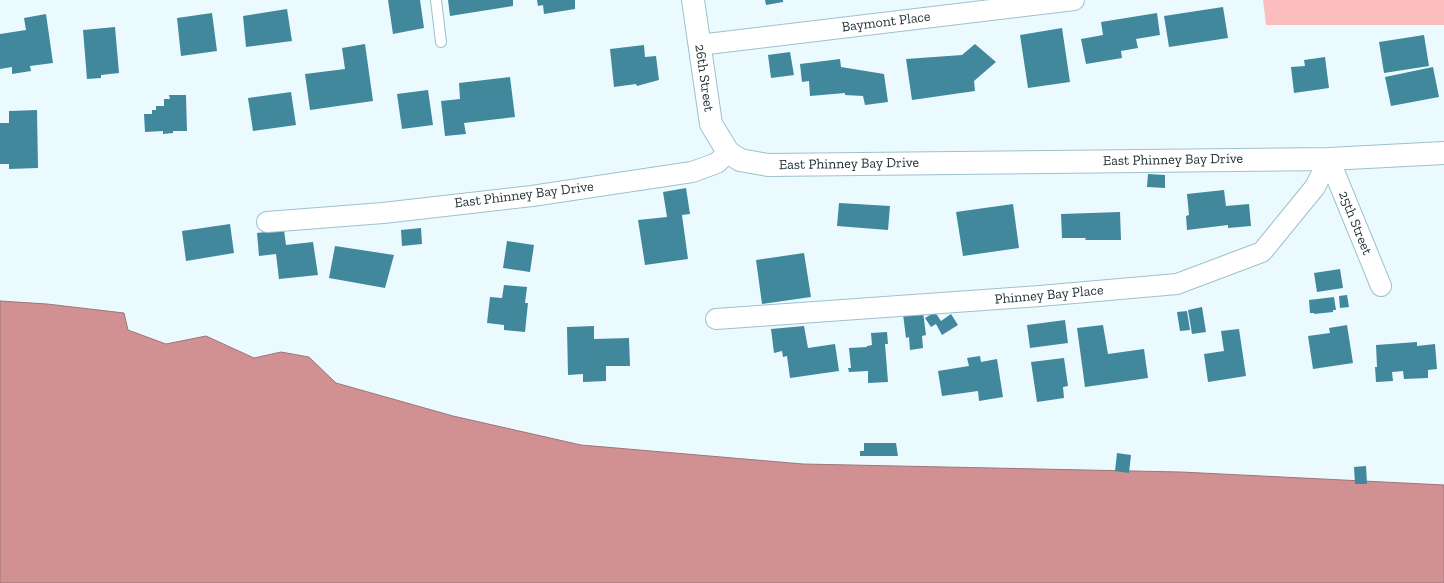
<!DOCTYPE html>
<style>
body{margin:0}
canvas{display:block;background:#ebfaff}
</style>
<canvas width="1444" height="583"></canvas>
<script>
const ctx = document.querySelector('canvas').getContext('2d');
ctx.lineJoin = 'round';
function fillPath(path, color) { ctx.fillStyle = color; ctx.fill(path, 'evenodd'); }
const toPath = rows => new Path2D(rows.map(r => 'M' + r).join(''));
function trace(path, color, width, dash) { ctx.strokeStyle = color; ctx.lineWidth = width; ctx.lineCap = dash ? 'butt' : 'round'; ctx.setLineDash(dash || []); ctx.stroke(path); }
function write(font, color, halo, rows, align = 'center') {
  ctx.font = font + ' "Zilla Slab",serif'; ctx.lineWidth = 3; ctx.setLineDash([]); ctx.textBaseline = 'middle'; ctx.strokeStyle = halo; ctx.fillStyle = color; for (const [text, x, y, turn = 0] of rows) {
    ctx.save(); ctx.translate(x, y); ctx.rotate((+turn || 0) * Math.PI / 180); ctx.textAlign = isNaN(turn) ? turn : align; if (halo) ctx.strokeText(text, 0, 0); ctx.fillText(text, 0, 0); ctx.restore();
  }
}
fillPath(toPath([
 [1263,0,1444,0,1444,25,1266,25]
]), '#fcbdbf');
const water = toPath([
 [0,301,47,304,124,313,128,330,166,344,206,336,254,358,281,352,309,357,336,383,453,416,581,445,803,464,1181,472,1444,485,1444,583,0,583,0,301]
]);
fillPath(water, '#d19193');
trace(water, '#9d7578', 1);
fillPath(toPath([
 [388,0,420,0,424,28,393,34],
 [448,0,513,0,513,6,450,16],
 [537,0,575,0,575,9,544,14,543,5,538,6],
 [765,0,783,0,783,2,766,5],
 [1223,7,1228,38,1169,47,1164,16],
 [287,9,292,41,246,47,243,16],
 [212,13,217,51,181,56,177,18],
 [1157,13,1160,35,1136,39,1138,48,1121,51,1122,58,1086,64,1081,39,1103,35,1101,22],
 [46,14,53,63,30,66,31,71,12,74,12,67,0,69,0,34,26,30,24,18],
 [115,27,119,73,101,75,101,78,87,79,83,30],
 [1062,28,1070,82,1028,88,1020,35],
 [1424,35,1429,66,1384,73,1379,42],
 [365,44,373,101,310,110,305,74,345,69,342,48],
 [975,44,996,62,974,81,975,91,912,100,906,59,962,55],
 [644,45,645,57,656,56,659,80,637,86,636,84,614,87,610,49],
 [790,52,794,75,771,78,768,55],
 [1325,57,1329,88,1294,93,1291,67,1305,66,1304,60],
 [840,59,841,67,884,74,888,102,865,105,863,96,845,95,845,93,810,96,809,81,802,82,800,64],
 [1433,67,1439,97,1391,106,1385,77],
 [510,77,515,117,464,123,466,134,445,136,441,101,460,99,459,83],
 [428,90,433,125,402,129,397,94],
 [291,92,296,125,253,131,248,98],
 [169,95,186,95,187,131,173,131,173,133,163,134,163,131,145,132,144,114,152,114,152,110,156,110,156,106,164,106,164,99,170,99],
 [37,110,38,168,9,169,9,164,0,164,0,123,9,123,9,111],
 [1148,174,1165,175,1165,188,1147,187],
 [686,188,690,214,682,215,688,259,645,265,638,220,667,217,663,192],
 [1224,190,1226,206,1249,204,1251,226,1228,228,1228,225,1187,230,1186,216,1189,215,1187,194],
 [839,203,890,206,888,230,837,226],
 [1013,204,1019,248,963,256,956,212],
 [1120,212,1121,240,1085,240,1086,238,1062,238,1061,214],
 [230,224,234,253,186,261,182,231],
 [421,228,422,244,402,246,401,230],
 [284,230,286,245,313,242,318,275,279,279,276,254,259,256,257,233],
 [507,241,534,245,530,272,503,268],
 [335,246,394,255,385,288,329,278],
 [804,253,811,297,762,304,756,260],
 [1340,269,1343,288,1317,292,1314,273],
 [504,285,527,287,525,303,528,303,525,332,504,330,504,325,487,323,490,297,502,298],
 [1347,295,1349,307,1340,308,1339,296],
 [1334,297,1336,310,1333,310,1333,312,1314,314,1314,313,1310,313,1309,300],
 [1202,307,1206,332,1192,334,1188,310],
 [1187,311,1190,330,1180,331,1177,312],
 [923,312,926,335,922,336,923,348,910,350,909,337,906,338,903,314],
 [935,312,941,321,951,314,958,325,942,335,936,324,931,327,925,318],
 [1065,320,1068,343,1030,348,1027,325],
 [1103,325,1108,354,1144,349,1148,378,1085,387,1077,328],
 [1347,325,1353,363,1313,369,1308,336,1330,333,1329,328],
 [594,326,594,339,629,338,630,366,606,366,606,381,583,382,583,374,568,375,567,327],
 [804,326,808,348,835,344,839,371,790,378,787,356,783,357,782,351,774,353,771,329],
 [1239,329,1246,376,1208,382,1204,354,1224,351,1221,331],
 [887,332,888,344,885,344,888,382,868,383,868,371,849,372,848,368,851,368,849,348,867,347,867,346,872,345,871,333],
 [1417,342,1417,346,1435,344,1437,369,1428,370,1428,378,1404,379,1403,371,1392,372,1393,381,1376,382,1375,367,1377,367,1376,345],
 [980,356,981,362,997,359,1003,397,979,401,978,391,942,396,938,371,969,366,967,358],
 [1064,358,1068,386,1063,387,1064,398,1037,402,1031,362],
 [864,443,896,443,898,456,860,456,860,451,864,451],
 [1117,453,1131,455,1129,473,1115,471],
 [1366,466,1367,484,1355,484,1354,467]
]), '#41889d');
const service = toPath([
 [436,0,441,42]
]);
const minor = toPath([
 [699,45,1074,0],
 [1329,159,1381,286],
 [267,222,383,213,532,196,692,172,717,163,728,152],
 [716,319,1040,296,1177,284,1262,252,1315,187,1329,159]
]);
const tertiary = toPath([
 [693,0,711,124,728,152,740,160,768,165,1329,159,1444,153]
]);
trace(service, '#9dc2ce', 12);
trace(minor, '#9dc2ce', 22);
trace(tertiary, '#9dc2ce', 24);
trace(service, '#fff', 10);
trace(minor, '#fff', 20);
trace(tertiary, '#fff', 22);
write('14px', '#243338', '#fff', [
 ["Baymont Place",886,22,-7],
 ["26th Street",704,78,82],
 ["East Phinney Bay Drive",1173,160,-1],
 ["East Phinney Bay Drive",849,164,-1],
 ["East Phinney Bay Drive",524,195,-7],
 ["25th Street",1355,223,68],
 ["Phinney Bay Place",1049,295,-5]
]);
</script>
